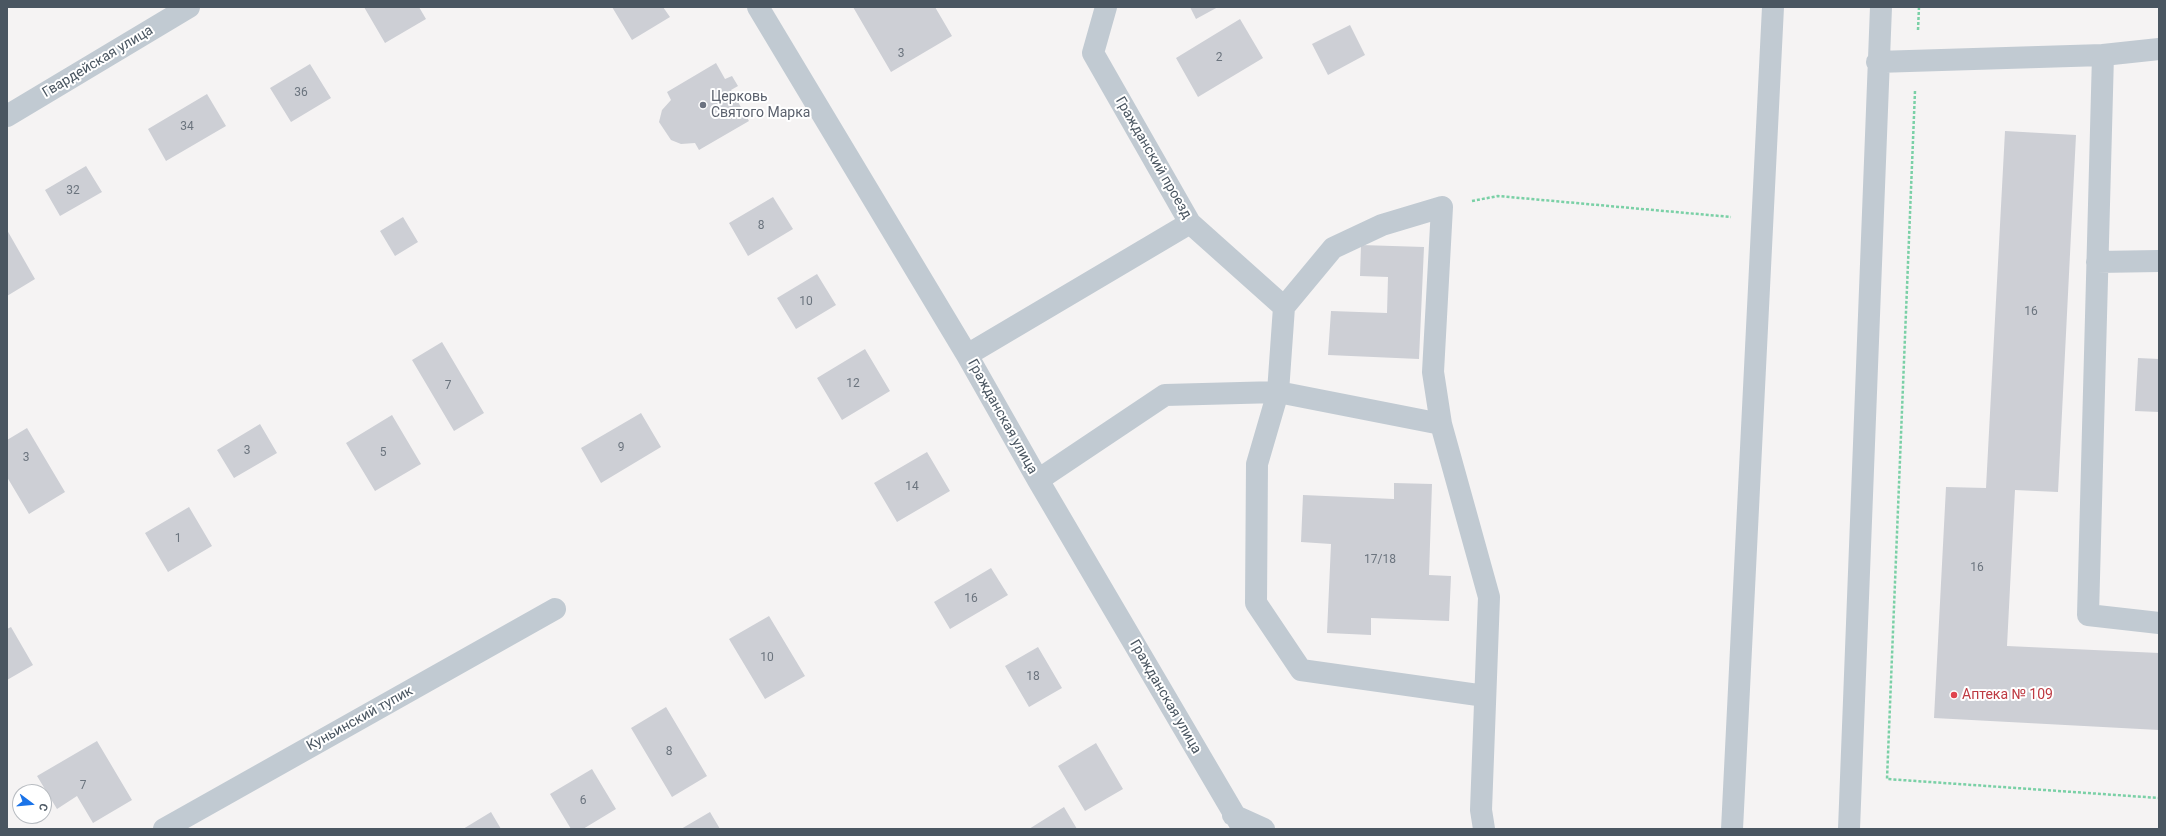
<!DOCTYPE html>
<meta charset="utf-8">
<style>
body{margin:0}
#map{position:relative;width:2166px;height:836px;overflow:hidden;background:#f5f3f3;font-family:Roboto,sans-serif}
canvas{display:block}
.frame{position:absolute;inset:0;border:8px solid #4a5661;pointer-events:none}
.north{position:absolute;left:12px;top:784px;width:40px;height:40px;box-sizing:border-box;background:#fff;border:1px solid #b7bbc0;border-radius:50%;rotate:106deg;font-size:11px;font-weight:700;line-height:16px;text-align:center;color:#4a5661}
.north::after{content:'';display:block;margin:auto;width:14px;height:18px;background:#1a73e8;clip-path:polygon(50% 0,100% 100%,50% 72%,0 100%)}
</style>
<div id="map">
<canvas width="2166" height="836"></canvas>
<div class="frame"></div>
<div class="north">С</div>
</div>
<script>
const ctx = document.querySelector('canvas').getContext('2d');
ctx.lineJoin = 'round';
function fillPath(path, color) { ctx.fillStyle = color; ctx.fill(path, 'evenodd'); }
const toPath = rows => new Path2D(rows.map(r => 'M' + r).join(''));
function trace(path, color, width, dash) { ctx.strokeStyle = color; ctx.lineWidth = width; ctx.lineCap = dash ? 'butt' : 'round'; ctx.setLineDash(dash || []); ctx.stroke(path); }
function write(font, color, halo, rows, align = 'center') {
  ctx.font = font + ' Roboto,sans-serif'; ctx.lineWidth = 4; ctx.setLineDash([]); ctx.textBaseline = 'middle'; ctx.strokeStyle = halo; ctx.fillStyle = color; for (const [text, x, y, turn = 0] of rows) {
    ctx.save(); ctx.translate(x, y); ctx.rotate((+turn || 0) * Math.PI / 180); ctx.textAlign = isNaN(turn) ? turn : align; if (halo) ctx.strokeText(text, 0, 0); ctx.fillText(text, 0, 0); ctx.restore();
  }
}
fillPath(toPath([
 [364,7,419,7,426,19,385,43],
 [612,7,663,7,670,17,632,40],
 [853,7,935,7,952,36,891,72],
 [1190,7,1218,7,1196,19],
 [1240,19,1263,58,1198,97,1176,58],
 [1350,25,1365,55,1328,75,1312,44],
 [716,63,725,79,732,76,738,86,731,90,749,121,699,150,695,143,681,144,671,140,659,122,662,110,671,100,667,92],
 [310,64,331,98,291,122,270,88],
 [207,94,226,126,166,161,148,129],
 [2005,131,2076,135,2058,492,2015,490,2007,646,2159,653,2159,730,1934,718,1946,487,1986,488],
 [86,166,102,192,60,216,45,190],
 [773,197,793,229,748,256,729,223],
 [403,217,418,242,395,256,380,231],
 [7,230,35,279,7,296],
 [1361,245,1424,247,1419,359,1328,355,1331,311,1387,313,1388,277,1360,276],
 [817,274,836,305,796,329,777,298],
 [442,342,484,413,454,431,412,360],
 [865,349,890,391,842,420,817,378],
 [2138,358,2159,359,2159,412,2135,411],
 [641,413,661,447,601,483,581,448],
 [392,415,421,464,375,491,346,443],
 [260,424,277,453,234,478,217,450],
 [27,428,65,492,29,514,7,477,7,440],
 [927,452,950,491,897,522,874,483],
 [1394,483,1432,484,1429,575,1451,576,1449,621,1371,618,1371,635,1327,633,1331,544,1301,542,1303,495,1394,499],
 [189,507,212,546,168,572,145,533],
 [991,568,1008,595,950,629,934,602],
 [769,616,805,676,765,699,729,639],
 [11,627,33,665,7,680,7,629],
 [1038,647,1062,688,1029,707,1005,666],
 [666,707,707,776,672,797,631,728],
 [97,741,132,800,93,823,77,796,57,809,37,776],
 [1096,743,1123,789,1085,811,1058,766],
 [592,769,616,809,583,829,571,829,550,794],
 [1064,807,1077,829,1029,829],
 [491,812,501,829,463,829],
 [710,812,720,829,681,829]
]), '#cdcfd5');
trace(toPath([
 [1918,30,1919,7],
 [1915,91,1887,779,2159,798],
 [1472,201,1498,196,1731,217]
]), '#7ad0a6', 2.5, [3, 2]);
trace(toPath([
 [758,7,967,355,1038,480,1243,829],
 [2103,55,2159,49],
 [1877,62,2103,55,2088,615,2159,623],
 [7,116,189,7],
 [2097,262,2159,261],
 [1284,307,1333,248,1382,225,1442,207,1433,372,1441,424,1489,597,1481,810,1484,829],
 [967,355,1190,223],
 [1441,424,1278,392,1257,464,1256,603,1301,670,1485,696],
 [1038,480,1165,395,1278,392,1284,307,1190,223,1093,53,1106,7],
 [1233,815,1264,829],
 [164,829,555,609],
 [1732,829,1773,7],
 [1849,829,1881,7]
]), '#c1cad2', 22);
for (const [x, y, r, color] of [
 [703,105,4,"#6b7280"],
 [1954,695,4,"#e0444e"]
]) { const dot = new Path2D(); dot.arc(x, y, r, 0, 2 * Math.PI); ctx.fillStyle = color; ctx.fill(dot); trace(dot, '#fff', 1.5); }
write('12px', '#6b747e', null, [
 ["3",901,54],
 ["2",1219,58],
 ["36",301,93],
 ["34",187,127],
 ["32",73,191],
 ["8",761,226],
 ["10",806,302],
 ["16",2031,312],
 ["12",853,384],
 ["7",448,386],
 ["9",621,448],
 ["3",247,451],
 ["5",383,453],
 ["3",26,458],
 ["14",912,487],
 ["1",178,539],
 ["17/18",1380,560],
 ["16",1977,568],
 ["16",971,599],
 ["10",767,658],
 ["18",1033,677],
 ["8",669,752],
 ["7",83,786],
 ["6",583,801]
]);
write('14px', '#4a5661', '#fff', [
 ["Гвардейская улица",98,62,-31],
 ["Гражданский проезд",1153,158,60],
 ["Гражданская улица",1002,417,61],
 ["Гражданская улица",1165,697,60],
 ["Куньинский тупик",360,719,-29]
]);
write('14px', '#5b616d', '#fff', [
 ["Церковь",711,97],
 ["Святого Марка",711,113]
], 'left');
write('14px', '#be3a42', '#fff', [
 ["Аптека № 109",1962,695]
], 'left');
</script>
